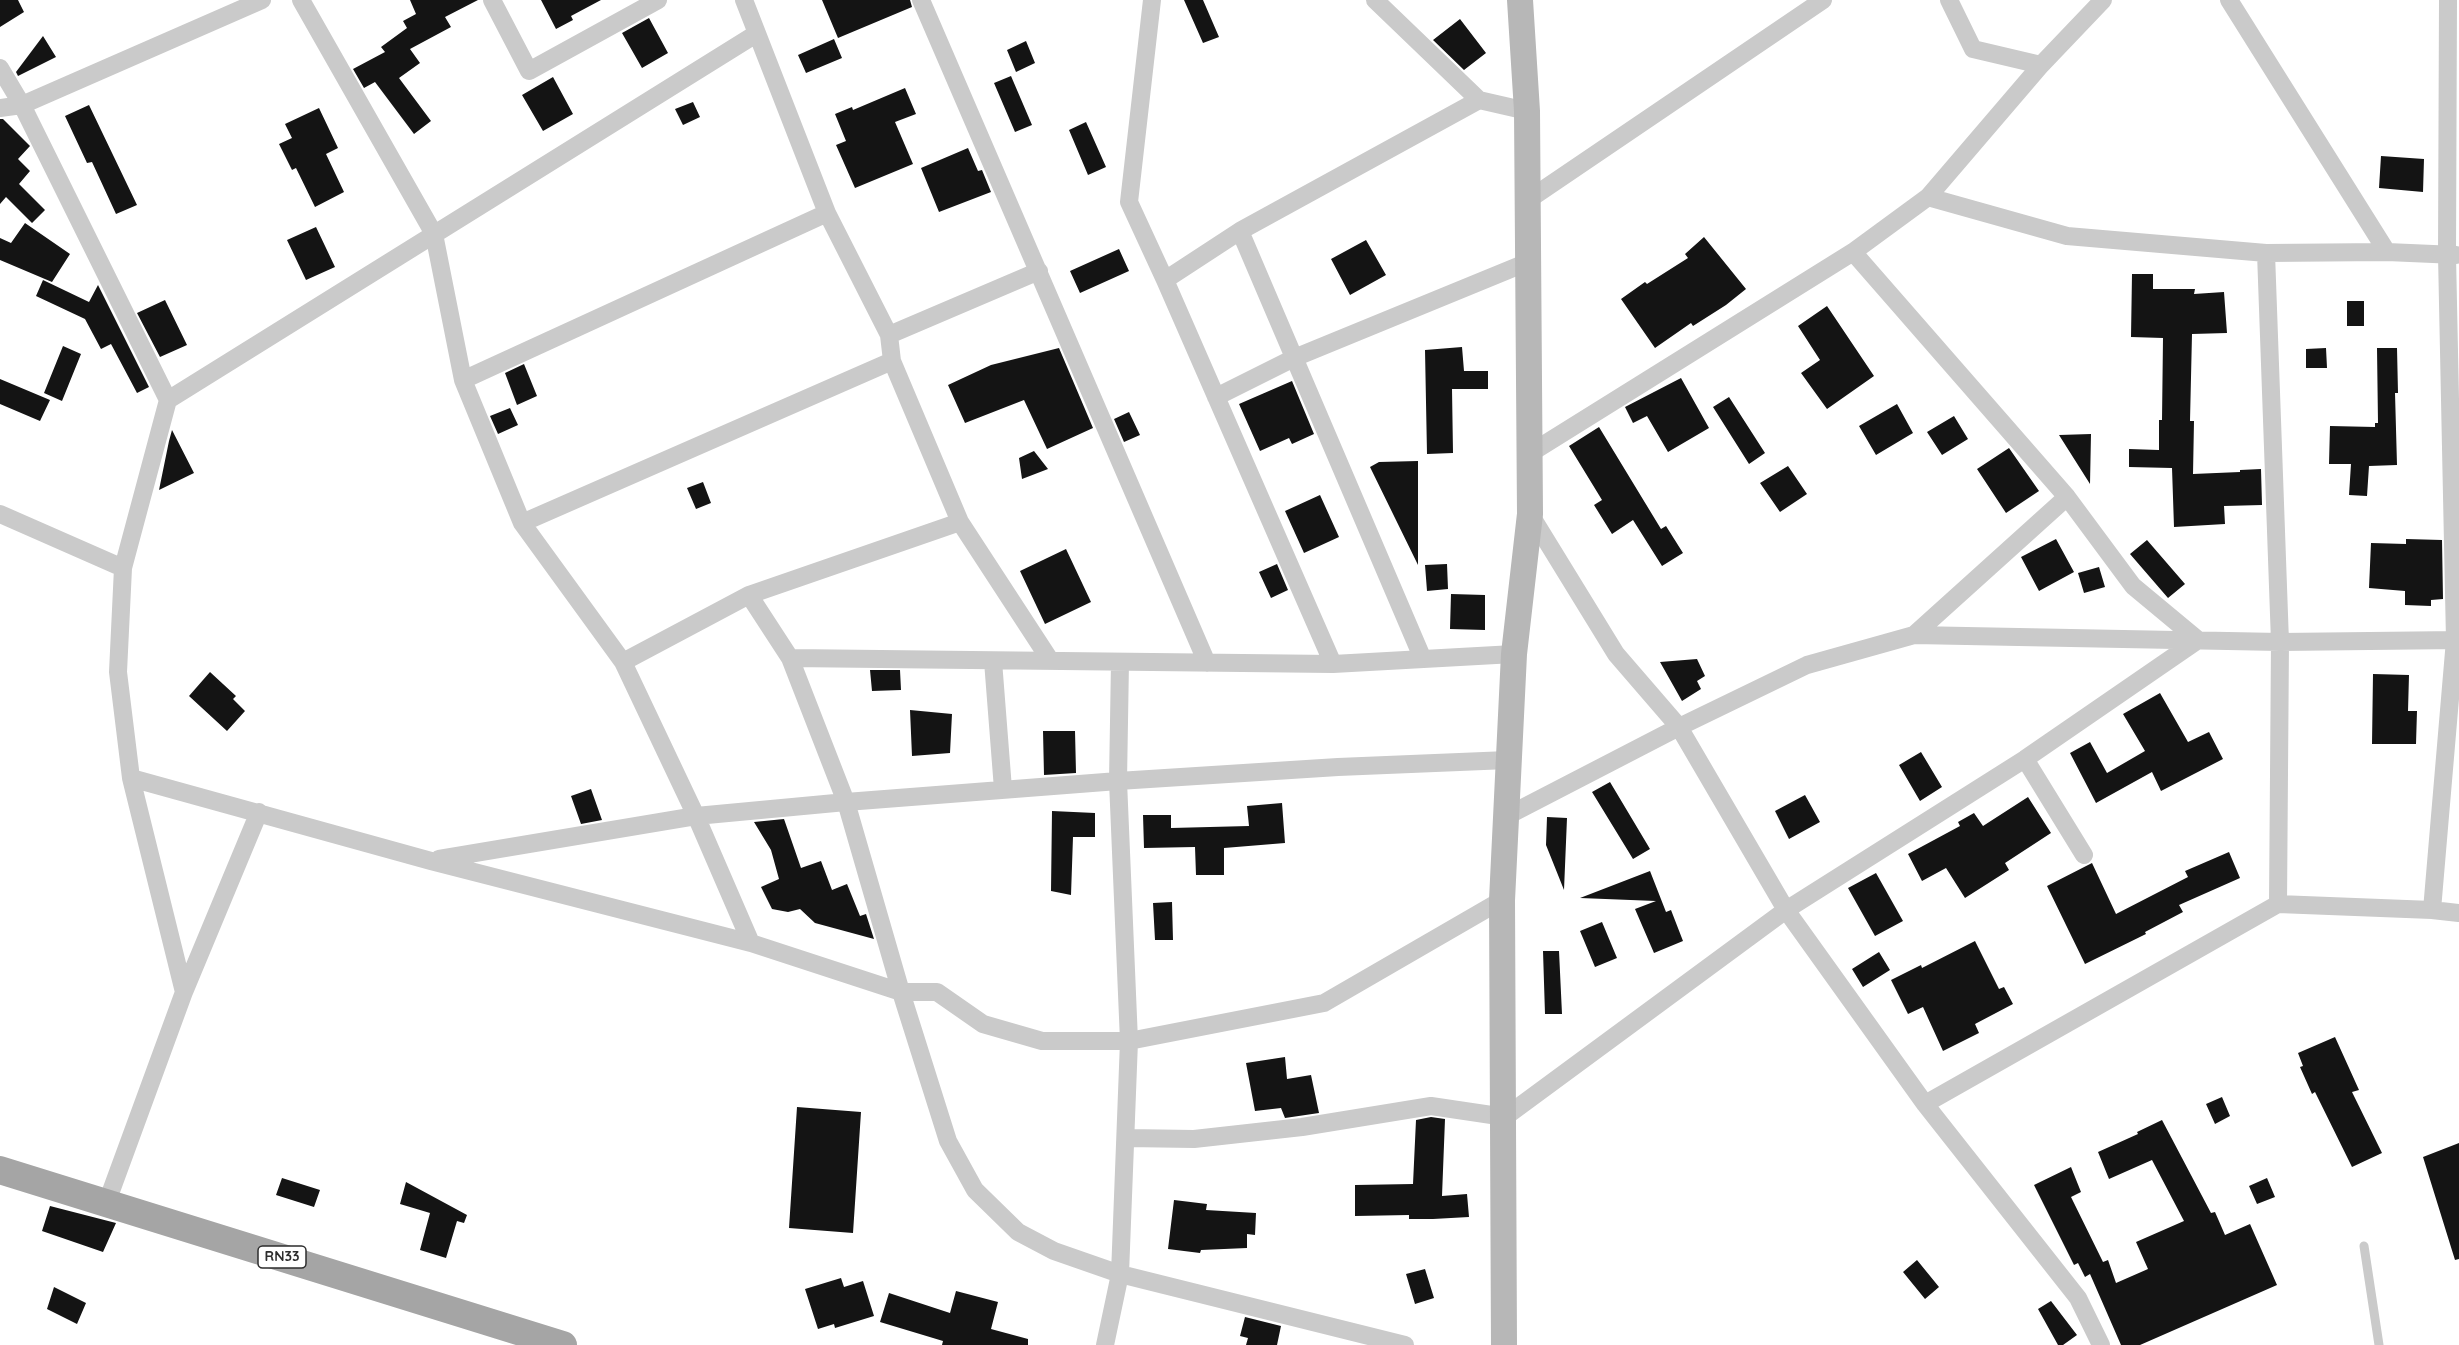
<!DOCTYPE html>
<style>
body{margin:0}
canvas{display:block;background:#fff}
</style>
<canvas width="2459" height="1345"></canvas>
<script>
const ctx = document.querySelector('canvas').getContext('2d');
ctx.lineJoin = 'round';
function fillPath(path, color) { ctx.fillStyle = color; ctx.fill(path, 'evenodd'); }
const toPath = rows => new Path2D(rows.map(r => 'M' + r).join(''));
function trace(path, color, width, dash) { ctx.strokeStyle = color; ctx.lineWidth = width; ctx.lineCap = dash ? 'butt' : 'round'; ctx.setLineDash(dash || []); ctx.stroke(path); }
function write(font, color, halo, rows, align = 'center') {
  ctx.font = font + ' Quicksand,sans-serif'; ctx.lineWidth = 6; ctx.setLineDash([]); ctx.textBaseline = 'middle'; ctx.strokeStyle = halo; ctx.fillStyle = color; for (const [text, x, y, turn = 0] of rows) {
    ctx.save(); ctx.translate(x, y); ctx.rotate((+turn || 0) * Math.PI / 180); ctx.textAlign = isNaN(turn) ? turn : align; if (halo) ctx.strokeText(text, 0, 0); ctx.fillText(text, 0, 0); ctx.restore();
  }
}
fillPath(toPath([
 [0,0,18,0,24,12,0,27],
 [410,0,478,0,445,17,451,27,410,49,420,63,399,78,431,121,414,134,375,82,364,88,353,69,385,52,381,47,407,28,403,21,416,14],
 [541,0,601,0,571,16,573,20,556,29],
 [822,0,910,0,912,7,838,38],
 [1184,0,1203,0,1219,37,1203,43],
 [649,18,668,53,642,68,622,33],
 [1460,19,1486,53,1464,70,1433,40],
 [43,36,56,57,18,76,16,72],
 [834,39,842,58,806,73,798,55],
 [1026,41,1035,63,1016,72,1007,50],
 [1011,76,1032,125,1015,132,994,83],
 [553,77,573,114,543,131,522,95],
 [905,88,916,114,895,122,913,164,855,188,836,145,846,141,835,114,852,107,853,110],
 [693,102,700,117,683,125,675,109],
 [89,105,137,205,116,214,92,162,87,163,65,116],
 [319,108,338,148,326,154,344,192,315,207,296,168,292,170,279,144,292,138,285,124],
 [0,119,3,119,30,146,18,159,30,171,19,184,45,210,32,223,6,197,0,204],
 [1086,122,1106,167,1088,175,1069,130],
 [968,148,978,171,982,170,991,192,939,212,921,168],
 [2381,156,2424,159,2423,192,2379,188],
 [25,223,70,254,52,282,0,260,0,238,11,243],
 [316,227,335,267,306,280,287,240],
 [1704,237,1746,289,1726,305,1693,326,1691,323,1655,348,1621,299,1645,282,1647,284,1688,258,1685,254],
 [1366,240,1386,275,1350,295,1331,259],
 [1119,249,1129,271,1080,293,1070,271],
 [2132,274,2153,274,2153,289,2195,289,2194,294,2224,292,2227,333,2192,334,2190,421,2194,421,2193,474,2240,472,2240,470,2261,469,2262,505,2224,506,2225,524,2174,527,2172,468,2129,467,2129,449,2159,450,2159,420,2162,420,2163,338,2131,337],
 [43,280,89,302,98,285,149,387,137,393,111,344,101,349,85,319,36,296],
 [165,300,187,345,160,357,137,313],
 [2347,301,2364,301,2364,326,2347,326],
 [1827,306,1874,376,1827,409,1801,373,1820,360,1798,326],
 [63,346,81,354,62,401,44,393],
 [1462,347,1464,371,1488,371,1488,389,1452,389,1453,453,1427,454,1425,350],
 [1059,348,1093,428,1047,449,1024,400,965,423,948,385,991,365],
 [2326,348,2327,368,2306,368,2306,349],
 [2377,348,2397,348,2398,393,2395,393,2397,465,2369,466,2367,496,2349,495,2351,464,2329,464,2330,426,2375,427,2375,423,2378,423],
 [524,364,537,396,517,405,505,373],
 [1681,378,1709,428,1668,452,1647,416,1633,423,1625,407],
 [0,379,50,400,40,421,0,404],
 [1292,381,1314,434,1292,444,1289,438,1260,451,1239,404],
 [1729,397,1765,453,1749,464,1713,407],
 [1897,404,1913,433,1876,455,1859,426],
 [510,408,518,425,498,434,490,416],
 [1129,412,1140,435,1124,442,1114,419],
 [1954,416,1968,439,1942,455,1927,432],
 [1599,427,1661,529,1666,526,1683,553,1662,566,1633,520,1612,534,1594,505,1602,500,1569,446],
 [172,430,194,473,159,490,169,441],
 [2091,434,2090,484,2059,435],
 [2009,448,2039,491,2006,513,1977,469],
 [1034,451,1048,469,1022,479,1019,458],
 [1418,461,1418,565,1370,467,1379,462],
 [1788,466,1807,494,1780,512,1760,483],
 [703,482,711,503,696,509,687,488],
 [1320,495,1339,537,1304,553,1285,511],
 [2056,539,2074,572,2039,591,2021,557],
 [2406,539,2442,540,2443,599,2431,600,2431,606,2405,605,2405,591,2369,588,2371,543,2406,544],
 [2147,540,2185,584,2168,598,2130,554],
 [1066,549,1091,602,1045,624,1020,571],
 [1277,564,1288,590,1271,598,1259,572],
 [1447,564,1448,589,1427,591,1425,565],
 [2099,567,2105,587,2084,593,2078,573],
 [1451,594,1485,595,1485,630,1450,629],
 [1697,659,1705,676,1697,681,1701,689,1682,701,1660,662],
 [870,670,900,670,901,690,872,691],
 [210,672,236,696,233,699,245,711,227,731,189,696],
 [2373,674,2409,675,2408,711,2417,711,2416,744,2372,744],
 [2160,693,2188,742,2209,732,2223,759,2161,791,2152,772,2096,803,2070,753,2090,742,2107,773,2145,751,2123,714],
 [910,710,952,714,950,753,912,756],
 [1043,731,1075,731,1076,773,1044,775],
 [1921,752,1942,787,1920,801,1899,765],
 [1610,782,1650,849,1633,859,1592,792],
 [591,789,602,820,581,824,571,796],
 [1805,795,1820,822,1789,839,1775,811],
 [2028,797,2051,833,2005,863,2009,870,1965,898,1946,868,1922,881,1908,854,1960,826,1958,822,1974,813,1983,826],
 [1282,803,1285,843,1224,848,1224,875,1196,875,1195,847,1144,848,1143,815,1171,815,1171,828,1249,826,1247,806],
 [1052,811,1095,813,1095,837,1073,837,1071,895,1051,891],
 [1547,817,1567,818,1564,890,1546,845],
 [784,819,801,868,821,861,832,890,847,884,860,916,866,914,874,939,815,923,800,909,788,912,772,909,761,887,779,879,771,850,754,822],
 [2229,852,2240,878,2179,905,2183,912,2145,932,2146,934,2085,964,2047,886,2092,863,2116,914,2188,877,2185,871],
 [1650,871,1666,912,1671,910,1683,941,1654,953,1635,909,1656,901,1580,898],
 [1876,873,1903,921,1875,936,1848,888],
 [1172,902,1173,940,1155,940,1153,903],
 [1602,922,1617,958,1595,967,1580,931],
 [1975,941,1999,989,2004,987,2013,1004,1975,1024,1979,1033,1943,1051,1923,1007,1908,1014,1891,980,1921,965,1922,968],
 [1543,951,1559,951,1562,1014,1545,1014],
 [1879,952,1890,970,1863,987,1852,969],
 [2335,1037,2359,1090,2352,1092,2382,1153,2352,1167,2315,1092,2312,1094,2300,1067,2303,1066,2298,1053],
 [1285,1057,1287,1079,1311,1075,1319,1113,1285,1118,1281,1108,1255,1111,1246,1063],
 [2222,1097,2230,1116,2215,1124,2206,1104],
 [797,1107,861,1112,853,1233,789,1228],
 [1431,1117,1445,1119,1442,1196,1467,1194,1469,1217,1433,1219,1409,1219,1409,1215,1355,1216,1355,1185,1413,1184,1416,1120],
 [2162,1120,2211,1213,2215,1212,2225,1235,2250,1224,2277,1285,2140,1345,2121,1345,2090,1274,2085,1277,2078,1263,2074,1265,2034,1185,2071,1167,2081,1192,2071,1197,2103,1262,2108,1260,2116,1283,2148,1269,2136,1242,2184,1221,2152,1160,2109,1179,2098,1152,2138,1134,2137,1132],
 [2459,1143,2459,1259,2455,1260,2423,1157],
 [282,1178,320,1190,314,1207,276,1195],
 [2267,1178,2275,1197,2257,1204,2249,1186],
 [406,1182,467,1215,464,1223,457,1221,446,1258,420,1250,430,1213,400,1204],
 [1174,1200,1207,1204,1206,1210,1256,1213,1255,1235,1247,1234,1247,1248,1201,1250,1200,1253,1168,1249],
 [50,1206,116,1223,103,1252,42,1231],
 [1917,1260,1939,1287,1925,1299,1903,1272],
 [1425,1269,1434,1298,1415,1304,1406,1274],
 [841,1278,844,1287,863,1281,874,1316,835,1328,834,1324,818,1329,805,1289],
 [54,1287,86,1303,77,1324,47,1309],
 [956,1291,998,1302,991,1329,1028,1339,1028,1345,942,1345,943,1341,880,1322,889,1293,950,1313],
 [2051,1301,2077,1335,2063,1345,2058,1345,2038,1309],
 [1245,1317,1281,1326,1277,1345,1246,1345,1248,1338,1240,1336]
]), '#141414');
trace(toPath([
 [2364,1246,2379,1345]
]), '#cacaca', 9);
trace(toPath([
 [301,0,434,234,463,380,522,523,623,662,696,816,751,943],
 [492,0,529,71,658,0],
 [744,0,827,213,889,335,892,361,960,522,1050,660],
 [921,0,1207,663],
 [1152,0,1129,202,1165,280,1333,664],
 [1375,0,1479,100,1527,111],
 [1949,0,1973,49,2041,65],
 [2229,0,2387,252],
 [0,68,22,105,168,400,123,568,118,672,131,778,184,992],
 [0,108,22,105,262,0],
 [1928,197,2067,236,2266,253,2387,252,2456,255],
 [1528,200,1823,0],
 [1240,231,1422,657],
 [2266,253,2280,642,2278,904],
 [1165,280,1240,231,1479,100],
 [889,335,1039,271],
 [463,380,827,213],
 [1216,397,1294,358,1528,262],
 [168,400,756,34],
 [1529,454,1853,252,1928,197,2041,65,2103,0],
 [0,514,123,568],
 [1530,514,1616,654,1679,727,1786,910,1925,1104,2078,1298,2101,1345],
 [522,523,892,361],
 [749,595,790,658,846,802,901,992,948,1141,975,1190,1018,1232,1054,1251,1120,1274,1405,1345],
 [1914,635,2280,642,2459,640],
 [790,658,1333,664,1514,654],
 [993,661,1003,789],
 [623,662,749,595,960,522],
 [2025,759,2084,855],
 [131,778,431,861,751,943,901,992,937,992,983,1024,1042,1041,1129,1041,1324,1003,1502,900],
 [1505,817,1679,727,1807,665,1914,635,2067,497],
 [439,859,696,816,846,802,1118,781,1338,767,1508,760],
 [2432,910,2455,640,2447,255,2448,0],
 [1925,1104,2278,904,2432,910,2459,913],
 [1127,1138,1194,1139,1302,1127,1431,1106,1505,1117,1786,910,2025,759,2198,640,2133,586,2067,497,1853,252],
 [107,1202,184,992,259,812],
 [1105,1345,1120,1274,1129,1041,1118,781,1120,662]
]), '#cacaca', 18);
trace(toPath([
 [1504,1345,1502,900,1514,654,1530,514,1527,111,1520,0]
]), '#b7b7b7', 26);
trace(toPath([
 [0,1170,563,1345]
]), '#a5a5a5', 28);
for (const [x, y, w] of [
 [282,1257,48]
]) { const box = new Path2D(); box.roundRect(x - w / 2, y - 11, w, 22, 4.5); ctx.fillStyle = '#fff'; ctx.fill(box); trace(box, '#2d2d2d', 1.5); }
write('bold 14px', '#2d2d2d', null, [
 ["RN33",282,1257]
]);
</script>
